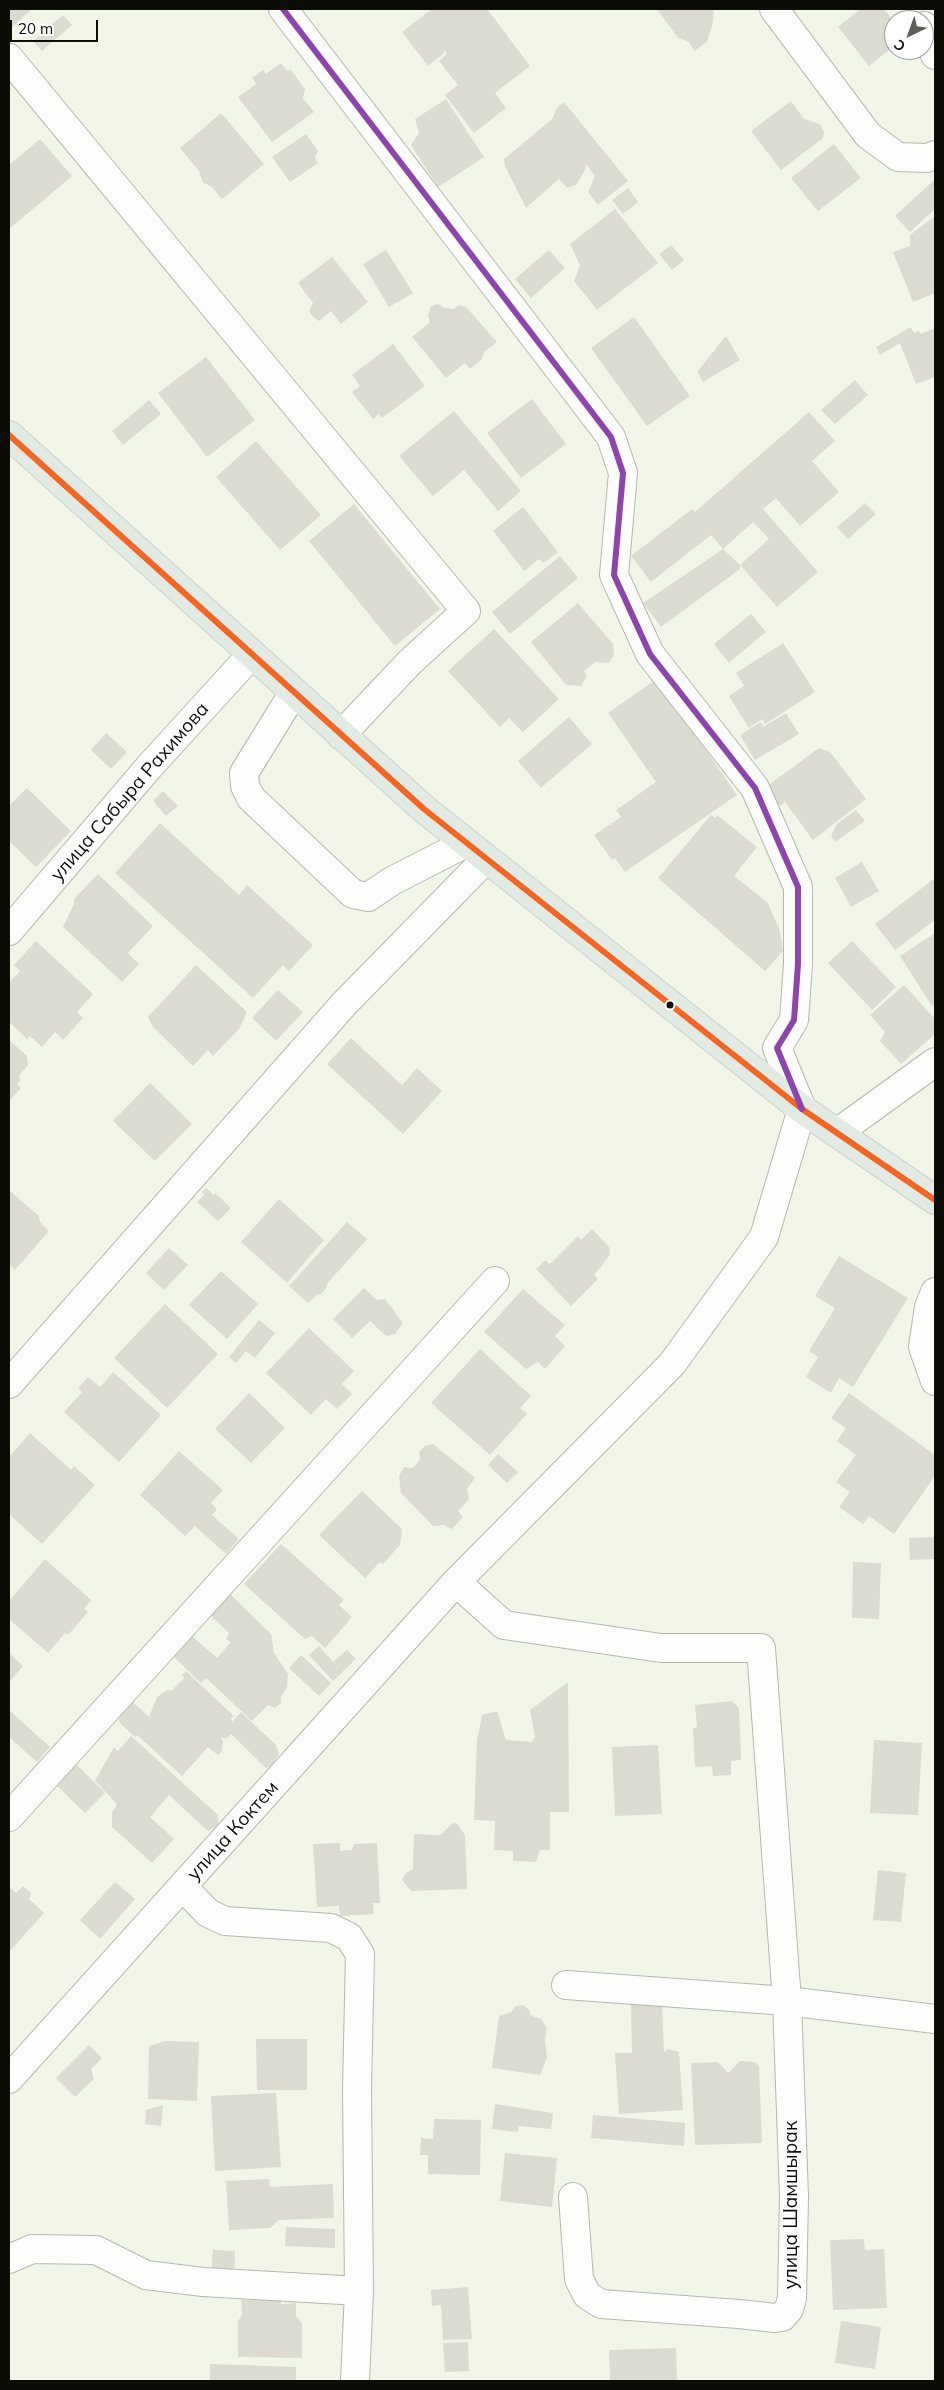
<!DOCTYPE html>
<meta charset="utf-8">
<style>
body{margin:0}
#map{position:relative;width:944px;height:2390px;overflow:hidden;background:#f2f6e9;font-family:Mulish,sans-serif}
canvas{display:block}
.frame{position:absolute;inset:0;border:10px solid #0b0d06;pointer-events:none}
.north{position:absolute;left:884px;top:10px;width:50px;height:50px;box-sizing:border-box;background:#fff;border:1px solid #9d9e9b;border-radius:50%;rotate:222deg;font-size:14px;font-weight:700;line-height:20px;text-align:center;color:#0b0d06}
.north::after{content:'';display:block;margin:auto;width:18px;height:22px;background:#5c5f55;clip-path:polygon(50% 0,100% 100%,50% 72%,0 100%)}
.scale{position:absolute;left:10px;top:20px;width:88px;height:22px;box-sizing:border-box;border:2px solid #0b0d06;border-top:0;padding-left:6px;font-size:15px;line-height:18px;white-space:nowrap;color:#0b0d06;-webkit-text-stroke:4px #fff;paint-order:stroke}
</style>
<div id="map">
<canvas width="944" height="2390"></canvas>
<div class="frame"></div>
<div class="north">С</div>
<div class="scale">20 m</div>
</div>
<script>
const ctx = document.querySelector('canvas').getContext('2d');
ctx.lineJoin = 'round';
function fillPath(path, color) { ctx.fillStyle = color; ctx.fill(path, 'evenodd'); }
const toPath = rows => new Path2D(rows.map(r => 'M' + r).join(''));
function trace(path, color, width, dash) { ctx.strokeStyle = color; ctx.lineWidth = width; ctx.lineCap = dash ? 'butt' : 'round'; ctx.setLineDash(dash || []); ctx.stroke(path); }
function write(font, color, halo, rows, align = 'center') {
  ctx.font = font + ' Mulish,sans-serif'; ctx.lineWidth = 4; ctx.setLineDash([]); ctx.textBaseline = 'middle'; ctx.strokeStyle = halo; ctx.fillStyle = color; for (const [text, x, y, turn = 0] of rows) {
    ctx.save(); ctx.translate(x, y); ctx.rotate((+turn || 0) * Math.PI / 180); ctx.textAlign = isNaN(turn) ? turn : align; if (halo) ctx.strokeText(text, 0, 0); ctx.fillText(text, 0, 0); ctx.restore();
  }
}
fillPath(toPath([
 [9,9,32,9,9,30],
 [432,9,487,9,530,66,495,93,506,108,474,133,445,95,458,85,439,61,447,54,444,50,443,54,428,66,402,32],
 [657,9,714,9,713,22,707,42,694,51,689,42,678,38],
 [860,9,884,9,894,22,894,46,869,66,838,27],
 [63,15,72,25,42,51,33,41],
 [281,63,287,71,290,69,305,89,303,98,314,112,272,142,238,97,256,84,252,78,263,70,266,74],
 [446,99,484,157,438,187,411,145,419,133,415,119],
 [791,101,804,119,820,124,824,132,823,138,781,170,751,131],
 [564,102,628,181,598,205,588,192,595,176,586,164,585,170,576,185,567,188,559,179,526,208,505,166,504,159,552,119,557,108],
 [221,113,264,164,222,199,211,186,203,183,199,171,180,148],
 [306,134,318,151,315,158,318,163,290,182,272,157],
 [40,139,72,176,9,229,9,165],
 [834,144,861,178,818,211,791,178],
 [935,179,935,209,910,232,895,216],
 [628,188,638,202,623,214,612,200],
 [615,209,658,263,597,310,574,281,580,265,570,244],
 [935,216,935,293,913,302,893,252,910,246,910,235],
 [671,245,684,260,672,270,659,254],
 [386,250,413,293,389,307,363,264],
 [549,250,565,268,531,298,515,279],
 [332,257,368,302,341,324,331,311,319,321,313,317,309,311,313,303,298,283],
 [438,304,445,308,454,309,459,305,466,307,497,342,484,352,482,359,470,369,465,363,446,378,412,337,430,322,428,315,431,306],
 [634,317,690,396,647,426,591,348],
 [911,327,914,333,919,331,921,334,935,328,935,377,916,384,900,343,880,355,876,347],
 [726,336,740,360,703,382,697,372],
 [393,344,425,386,382,418,379,414,373,419,352,392,360,386,352,375],
 [206,357,255,420,207,457,158,393],
 [855,380,868,395,835,424,821,410],
 [532,399,566,444,521,478,487,433],
 [149,400,161,414,123,445,112,431],
 [454,411,521,491,498,511,464,470,433,496,399,456],
 [809,412,835,441,812,461,839,492,800,526,776,498,763,509,818,572,777,607,740,565,769,539,753,522,723,549,711,535,651,582,631,556,692,509,695,512],
 [256,441,321,515,280,550,216,477],
 [865,503,876,514,848,539,837,527],
 [354,504,440,609,395,646,309,541],
 [523,507,558,552,543,563,539,559,524,571,493,531],
 [723,549,740,565,740,569,661,627,643,603],
 [560,556,578,578,510,634,492,612],
 [578,603,613,644,614,654,609,663,595,662,584,671,587,676,581,686,566,685,531,642],
 [751,614,766,632,729,663,714,644],
 [494,629,559,699,523,732,509,718,500,727,448,671],
 [783,643,815,692,765,724,762,719,749,728,729,696,744,686,736,673],
 [657,679,737,795,625,872,615,858,612,860,594,835,621,817,616,810,656,782,608,713],
 [786,713,799,734,755,760,740,735,761,722,763,727],
 [569,717,592,744,541,788,518,761],
 [106,733,127,752,111,769,91,750],
 [819,748,830,752,866,799,813,840,785,802,780,806,766,787],
 [27,788,71,831,36,867,9,841,9,806],
 [163,791,178,806,166,816,153,801],
 [856,810,865,821,835,842,831,835,837,824],
 [711,815,716,818,717,815,757,847,734,876,768,903,780,931,783,951,765,971,658,878],
 [160,823,239,895,247,885,313,945,289,971,283,965,253,998,115,873],
 [862,862,879,891,851,907,835,878],
 [98,874,153,926,128,953,139,964,122,982,63,927,74,904,74,899],
 [935,878,935,920,895,950,875,924],
 [935,933,935,1004,932,1006,900,956],
 [36,941,93,994,77,1012,83,1018,63,1040,55,1032,42,1047,30,1036,27,1039,9,1022,9,983,20,971,14,965],
 [852,941,896,987,872,1010,828,963],
 [196,965,247,1012,239,1029,213,1056,208,1050,193,1066,153,1027,148,1017],
 [904,985,935,1019,935,1034,901,1064,880,1041,885,1032,870,1015],
 [278,990,303,1012,276,1041,252,1018],
 [351,1038,402,1085,417,1068,442,1091,403,1134,327,1064],
 [9,1040,27,1056,28,1065,18,1077,21,1080,17,1084,21,1088,9,1102],
 [150,1083,192,1124,155,1161,113,1121],
 [206,1188,214,1195,215,1193,231,1208,218,1221,197,1202,204,1195,202,1192],
 [9,1190,39,1216,40,1222,49,1231,15,1270,9,1264],
 [279,1199,324,1240,287,1283,241,1242],
 [347,1222,367,1239,326,1285,327,1287,320,1295,318,1294,308,1303,289,1286],
 [592,1229,609,1247,610,1255,594,1275,598,1279,571,1306,536,1269,545,1260,550,1264,578,1236,581,1240],
 [169,1248,188,1265,164,1290,146,1273],
 [839,1256,908,1298,853,1387,839,1378,831,1393,806,1377,818,1357,809,1351,835,1308,815,1296],
 [221,1271,258,1304,227,1339,189,1305],
 [364,1288,377,1300,385,1299,403,1323,395,1334,386,1336,370,1321,352,1338,333,1319],
 [523,1289,565,1325,555,1336,565,1346,545,1369,538,1362,526,1369,484,1332],
 [165,1304,218,1354,167,1408,114,1358],
 [259,1320,275,1333,255,1358,246,1351,236,1363,229,1357],
 [309,1328,354,1371,342,1384,352,1394,337,1409,326,1399,311,1415,266,1373],
 [480,1349,531,1396,520,1408,527,1414,490,1455,431,1403],
 [113,1372,161,1415,119,1462,64,1412,82,1392,78,1388,88,1377,100,1387],
 [249,1393,285,1428,251,1463,215,1429],
 [849,1393,935,1455,935,1476,894,1534,869,1516,863,1524,839,1507,850,1492,836,1482,856,1455,837,1441,846,1428,831,1418],
 [30,1433,71,1470,74,1466,95,1485,42,1544,9,1514,9,1457],
 [433,1444,475,1478,467,1489,469,1499,458,1511,463,1517,452,1529,444,1525,433,1526,401,1493,399,1476,404,1467,413,1468,420,1459,419,1452,425,1446],
 [179,1451,223,1490,211,1503,217,1509,212,1515,239,1539,226,1554,195,1526,185,1536,140,1495],
 [498,1454,518,1472,507,1483,488,1465],
 [362,1491,402,1529,400,1545,383,1564,380,1562,365,1578,319,1535],
 [935,1537,935,1559,910,1560,909,1538],
 [281,1544,344,1600,339,1605,352,1617,325,1648,312,1636,305,1639,244,1584],
 [45,1559,91,1600,84,1609,88,1612,68,1635,65,1633,48,1653,9,1619,9,1601],
 [853,1562,881,1563,879,1619,852,1618],
 [229,1593,271,1634,274,1653,288,1674,287,1687,281,1697,281,1703,275,1708,268,1705,252,1721,206,1678,201,1683,173,1656,190,1634,217,1658,231,1642,226,1639,229,1633,209,1614],
 [319,1646,333,1662,347,1650,356,1659,333,1681,309,1655],
 [9,1653,23,1666,9,1682],
 [301,1655,331,1683,319,1696,289,1668],
 [186,1671,234,1716,231,1718,232,1722,241,1712,276,1745,279,1754,271,1766,266,1768,231,1734,226,1739,221,1737,223,1742,222,1751,218,1755,208,1747,182,1776,137,1735,135,1737,121,1724,116,1715,128,1701,133,1702,149,1717,157,1697,167,1690,170,1691,172,1690,184,1678,182,1675],
 [568,1682,569,1812,550,1812,550,1850,540,1850,536,1862,513,1861,513,1851,494,1850,495,1821,474,1820,477,1740,482,1715,497,1711,506,1740,532,1742,535,1737,530,1710],
 [732,1701,739,1708,741,1760,731,1761,731,1775,713,1776,712,1766,695,1767,693,1729,697,1726,695,1705],
 [9,1710,50,1747,37,1762,9,1737],
 [131,1736,218,1815,218,1826,208,1831,169,1795,150,1817,174,1839,152,1863,112,1827,112,1813,117,1804,95,1781,114,1747,118,1751],
 [874,1740,922,1743,918,1815,870,1813],
 [658,1745,662,1814,615,1816,612,1747],
 [74,1762,105,1793,85,1813,54,1783],
 [453,1823,457,1824,465,1835,467,1889,411,1891,402,1880,406,1873,413,1869,414,1834,440,1835],
 [340,1843,340,1851,352,1850,354,1844,377,1843,380,1903,373,1903,374,1914,340,1916,339,1906,317,1907,313,1844],
 [878,1870,906,1873,901,1922,873,1920],
 [115,1882,135,1899,100,1939,80,1920],
 [23,1886,31,1893,29,1899,44,1913,9,1952,9,1887,16,1893],
 [662,2003,664,2052,668,2049,679,2052,683,2110,619,2114,615,2053,632,2053,631,2004],
 [523,2005,530,2011,530,2015,541,2019,547,2028,545,2040,547,2058,540,2075,492,2068,499,2016,511,2012,516,2006],
 [256,2039,307,2039,307,2090,257,2090],
 [165,2041,199,2042,197,2101,148,2099,149,2046],
 [89,2045,102,2058,91,2069,94,2079,75,2097,56,2078],
 [740,2061,755,2062,759,2066,762,2143,695,2145,691,2063,718,2062,728,2073],
 [276,2093,281,2167,215,2171,211,2096],
 [495,2104,553,2113,551,2129,519,2126,518,2132,492,2129],
 [163,2105,161,2126,145,2124,146,2110],
 [593,2115,685,2123,684,2146,591,2138],
 [434,2119,481,2120,480,2175,428,2174,428,2155,420,2155,421,2138,433,2139],
 [505,2153,557,2158,552,2207,500,2201],
 [269,2179,270,2187,333,2184,334,2218,279,2220,270,2228,229,2230,226,2181],
 [286,2227,335,2229,335,2248,285,2246],
 [864,2239,865,2250,884,2249,887,2308,833,2310,830,2240],
 [213,2250,235,2251,234,2276,211,2275],
 [468,2287,472,2339,443,2340,441,2305,432,2306,431,2290],
 [280,2289,281,2304,296,2303,296,2316,302,2323,302,2358,238,2357,238,2321,242,2315,241,2300,250,2300,254,2290],
 [841,2321,881,2327,875,2369,835,2363],
 [468,2342,469,2371,445,2372,443,2343],
 [676,2348,677,2381,610,2381,609,2350],
 [210,2364,296,2367,296,2381,210,2381]
]), '#dbdbd1');
const minor = toPath([
 [283,9,611,437,623,473,614,575,650,654,755,788,798,887,798,964,794,1020,777,1048,802,1109,764,1237,672,1364,456,1582,504,1625,661,1648,761,1648,787,2001,794,2197,792,2298,789,2309,782,2317,775,2318,739,2314,601,2304,587,2295,579,2279,573,2197],
 [774,9,868,135,898,157,927,158,935,155],
 [924,26,935,55],
 [9,58,466,611,410,662,341,735],
 [294,692,244,773,245,786,251,798,353,894,368,897,392,881,466,843],
 [9,931,149,767,252,654],
 [837,1133,935,1062],
 [935,1292,929,1307,923,1347,935,1381],
 [9,1384,344,1004,486,859],
 [9,1817,495,1281],
 [183,1887,208,1913,225,1921,331,1928,349,1937,360,1954,357,2089,359,2291,355,2381],
 [566,1985,787,2001,935,2019],
 [9,2079,456,1582],
 [9,2259,32,2249,96,2250,146,2275,203,2282,359,2291]
]);
const major = toPath([
 [9,435,424,809,802,1109,935,1200]
]);
trace(minor, '#b4b7ae', 30);
trace(major, '#ced0ca', 30);
trace(minor, '#fdfefc', 28);
trace(major, '#e2ebe3', 28);
trace(toPath([
 [9,435,424,809,802,1109,935,1200]
]), '#f26522', 6);
trace(toPath([
 [283,9,611,437,623,473,614,575,650,654,755,788,798,887,798,964,794,1020,777,1048,802,1109]
]), '#8e44ad', 6);
for (const [x, y, r, color] of [
 [670,1005,4.5,"#0b0d06"]
]) { const dot = new Path2D(); dot.arc(x, y, r, 0, 2 * Math.PI); ctx.fillStyle = color; ctx.fill(dot); trace(dot, '#fff', 2); }
write('19px', '#0b0d06', '#fff', [
 ["улица Сабыра Рахимова",130,792,-49],
 ["улица Коктем",233,1831,-48],
 ["улица Шамшырак",791,2205,-90]
]);
</script>
